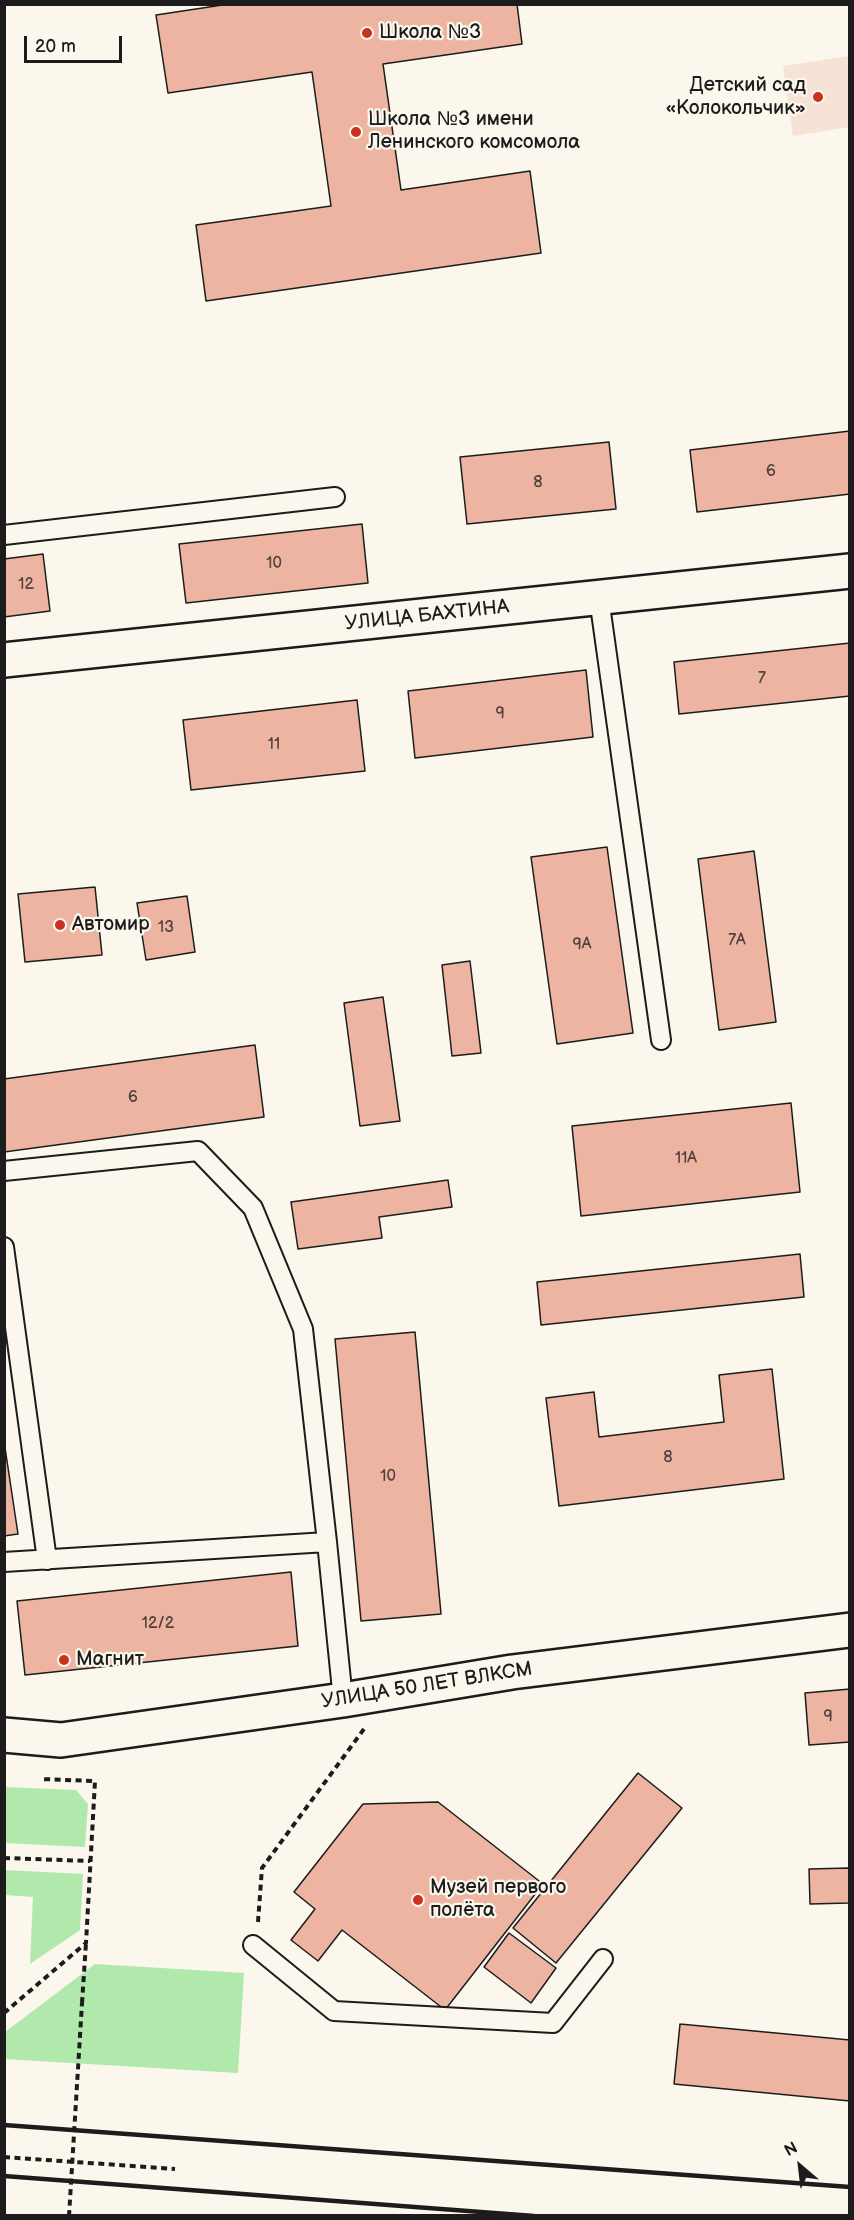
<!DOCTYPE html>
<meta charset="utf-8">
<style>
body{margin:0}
#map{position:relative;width:854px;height:2220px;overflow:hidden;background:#fbf7ec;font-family:"Balsamiq Sans",sans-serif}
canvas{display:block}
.frame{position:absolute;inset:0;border:6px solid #1c1c1c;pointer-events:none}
.north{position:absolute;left:770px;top:2136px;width:60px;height:60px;-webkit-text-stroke:4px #fbf7ec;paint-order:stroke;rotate:332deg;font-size:16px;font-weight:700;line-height:24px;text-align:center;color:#1c1c1c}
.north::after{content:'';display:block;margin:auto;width:21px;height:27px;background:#1c1c1c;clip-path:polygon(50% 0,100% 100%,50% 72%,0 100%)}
.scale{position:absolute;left:24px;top:36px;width:98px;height:27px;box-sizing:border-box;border:3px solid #1c1c1c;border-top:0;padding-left:8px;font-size:18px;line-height:21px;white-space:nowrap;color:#1c1c1c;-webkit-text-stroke:4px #fbf7ec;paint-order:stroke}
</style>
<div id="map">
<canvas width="854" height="2220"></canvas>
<div class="frame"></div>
<div class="north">N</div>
<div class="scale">20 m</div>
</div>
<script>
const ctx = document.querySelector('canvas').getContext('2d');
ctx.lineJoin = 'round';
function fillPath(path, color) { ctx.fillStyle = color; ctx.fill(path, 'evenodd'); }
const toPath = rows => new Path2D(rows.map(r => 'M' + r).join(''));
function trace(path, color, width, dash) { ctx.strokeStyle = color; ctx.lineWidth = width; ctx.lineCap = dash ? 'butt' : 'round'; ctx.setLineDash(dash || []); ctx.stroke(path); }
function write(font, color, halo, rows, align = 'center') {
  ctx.font = font + ' "Balsamiq Sans",sans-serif'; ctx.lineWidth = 4.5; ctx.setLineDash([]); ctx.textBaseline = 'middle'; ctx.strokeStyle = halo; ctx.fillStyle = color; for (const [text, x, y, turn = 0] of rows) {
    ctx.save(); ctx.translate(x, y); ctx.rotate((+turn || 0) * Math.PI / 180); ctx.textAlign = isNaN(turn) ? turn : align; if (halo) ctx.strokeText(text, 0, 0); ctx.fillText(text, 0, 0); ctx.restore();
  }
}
fillPath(toPath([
 [849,56,849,127,793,136,783,66]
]), '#f6e3d6');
fillPath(toPath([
 [5,1787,76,1790,88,1804,85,1847,5,1843],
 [5,1870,83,1874,80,1930,30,1964,33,1897,5,1895],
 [95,1964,244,1973,238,2073,5,2059,5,2032]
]), '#b1e8ab');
const building = toPath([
 [229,4,517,4,522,44,383,64,401,190,530,171,541,253,206,301,196,225,331,206,312,72,168,93,156,15,229,4],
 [850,431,850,494,697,512,690,450,850,431],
 [609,442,616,509,467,524,460,457,609,442],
 [362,524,368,583,186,603,179,544,362,524],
 [43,554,50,611,4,617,4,559,43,554],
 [850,643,850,696,679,714,674,662,850,643],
 [586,670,593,737,415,758,408,691,586,670],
 [357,700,365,771,191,790,183,720,357,700],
 [607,847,633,1033,557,1044,531,857,607,847],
 [754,851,776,1022,719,1030,698,859,754,851],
 [95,887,102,955,25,962,18,894,95,887],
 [187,896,195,952,146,960,137,903,187,896],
 [470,961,481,1053,452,1056,442,965,470,961],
 [383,997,400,1121,360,1126,344,1003,383,997],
 [255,1045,264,1117,4,1152,4,1079,255,1045],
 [791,1103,800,1192,581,1216,572,1126,791,1103],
 [448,1180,452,1207,379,1217,382,1238,298,1249,291,1202,448,1180],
 [800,1254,804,1297,541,1325,537,1282,800,1254],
 [415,1332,441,1614,361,1621,335,1339,415,1332],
 [772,1369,784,1479,559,1506,546,1398,594,1392,599,1437,724,1422,719,1375,772,1369],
 [4,1441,18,1534,4,1536,4,1441],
 [291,1572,298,1646,25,1675,17,1601,291,1572],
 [850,1689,850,1742,809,1745,805,1693,850,1689],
 [638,1773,682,1808,556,1963,513,1928,638,1773],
 [438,1802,543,1884,445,2010,342,1930,318,1961,291,1940,315,1909,294,1892,363,1804,438,1802],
 [849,1868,849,1903,810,1904,809,1869,849,1868],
 [509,1933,556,1968,531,2003,484,1967,509,1933],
 [680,2024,850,2040,850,2101,674,2084,680,2024]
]);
fillPath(building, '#ecb4a1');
trace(building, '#1c1c1c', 1.5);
const lane = toPath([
 [4,535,335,497],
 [599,598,661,1040],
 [4,1171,198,1151,253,1208,303,1329,327,1542],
 [4,1247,47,1560],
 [4,1562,327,1542,343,1700],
 [253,1945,334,2011,553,2023,603,1959]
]);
const street = toPath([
 [4,660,850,571]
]);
const secondary = toPath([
 [4,1735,61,1740,343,1700,512,1672,850,1630]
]);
trace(lane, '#1c1c1c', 22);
trace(street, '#1c1c1c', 38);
trace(secondary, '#1c1c1c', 38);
trace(toPath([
 [4,1858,90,1861],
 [258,1922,262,1868,364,1729],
 [82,2003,86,1943],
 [4,2013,86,1943,95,1781,40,1779],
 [4,2157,175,2169]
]), '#1c1c1c', 4, [6, 4.5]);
trace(lane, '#fbf7ec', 18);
trace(street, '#fbf7ec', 33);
trace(secondary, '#fbf7ec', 33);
trace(toPath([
 [4,2125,850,2187],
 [4,2176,534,2216]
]), '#1c1c1c', 4.5);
trace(toPath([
 [69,2216,82,2003]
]), '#1c1c1c', 4, [6, 4.5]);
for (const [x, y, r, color] of [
 [367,33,6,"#c8321e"],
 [818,97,6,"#c8321e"],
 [356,132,6,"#c8321e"],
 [60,925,6,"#c8321e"],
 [64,1660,6,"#c8321e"],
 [418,1900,6,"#c8321e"]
]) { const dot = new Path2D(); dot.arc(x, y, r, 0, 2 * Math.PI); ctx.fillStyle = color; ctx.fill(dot); trace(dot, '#fbf7ec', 2); }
write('16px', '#50423d', null, [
 ["6",771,472],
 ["8",538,483],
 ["10",274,564],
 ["12",26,585],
 ["7",762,679],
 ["9",500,714],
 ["11",274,745],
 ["13",166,928],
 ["7А",737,941],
 ["9А",582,945],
 ["6",133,1098],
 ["11А",686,1159],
 ["8",668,1458],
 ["10",388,1477],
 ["12/2",158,1624],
 ["9",828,1717]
]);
write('20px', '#1c1c1c', '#fbf7ec', [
 ["Школа №3",379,33],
 ["Детский сад",806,86,"right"],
 ["«Колокольчик»",806,109,"right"],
 ["Школа №3 имени",368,120],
 ["Ленинского комсомола",368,143],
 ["Автомир",72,925],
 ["Магнит",76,1660],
 ["Музей первого",430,1888],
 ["полёта",430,1911]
], 'left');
write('20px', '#1c1c1c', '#fbf7ec', [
 ["УЛИЦА БАХТИНА",427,616,-6],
 ["УЛИЦА 50 ЛЕТ ВЛКСМ",427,1686,-9]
]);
</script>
